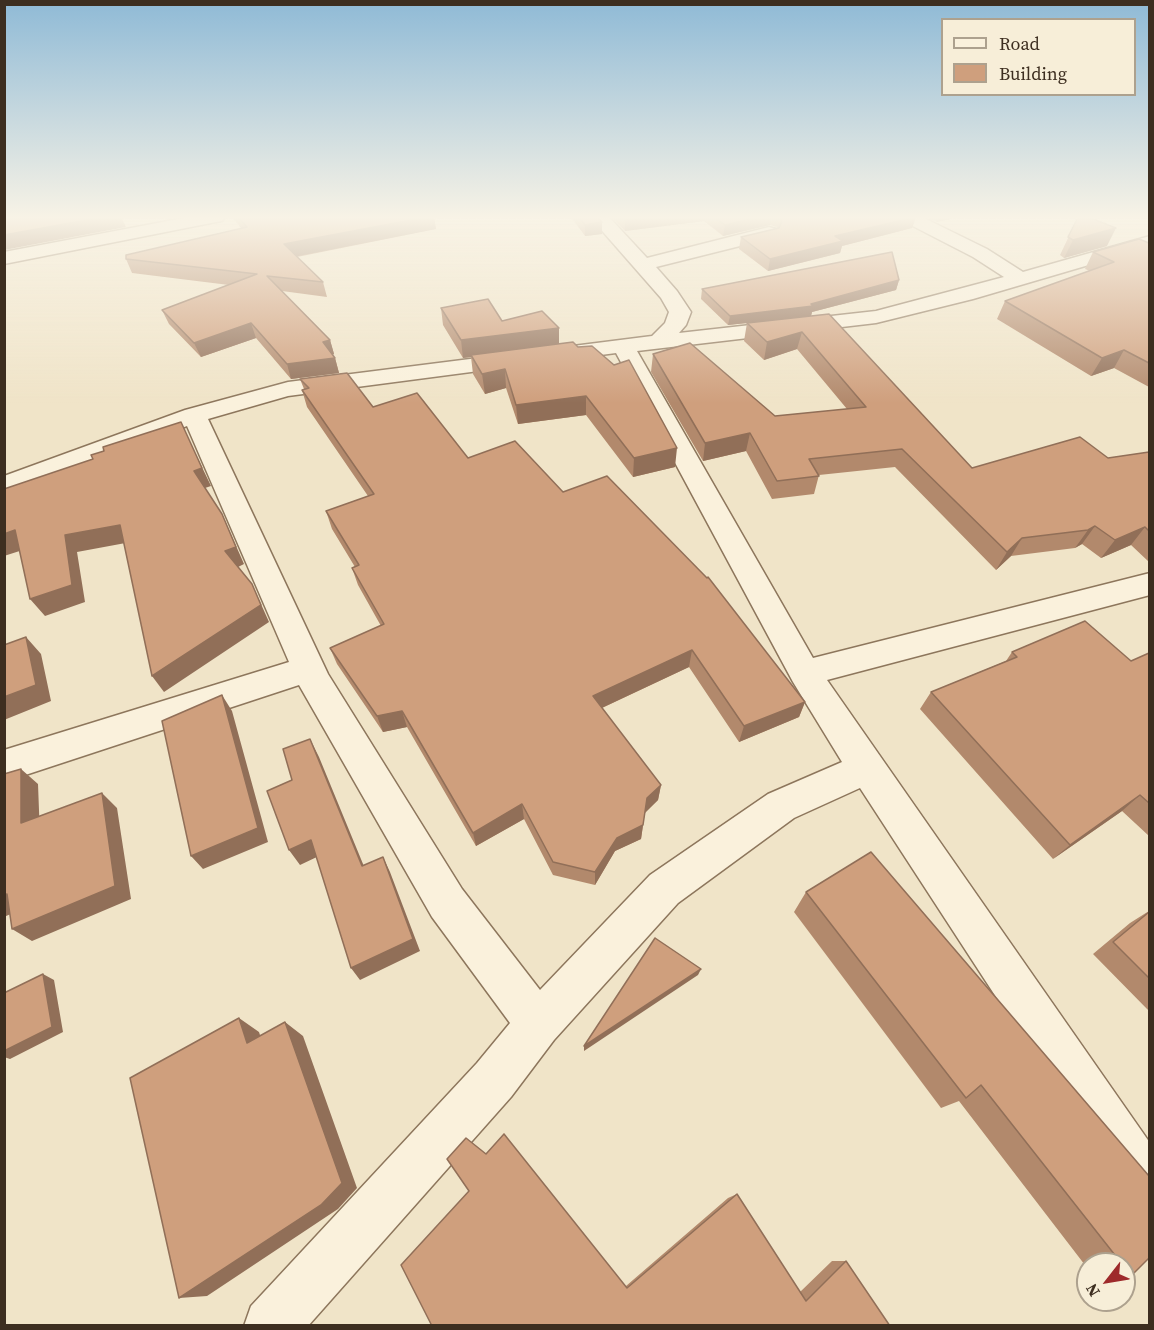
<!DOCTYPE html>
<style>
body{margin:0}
#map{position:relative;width:1154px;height:1330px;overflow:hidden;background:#f0e4c8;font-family:"Source Serif 4",serif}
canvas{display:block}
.frame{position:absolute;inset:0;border:6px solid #3d2e20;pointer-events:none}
.legend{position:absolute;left:941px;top:18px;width:195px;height:78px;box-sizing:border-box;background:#f7eed8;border:2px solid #ada18e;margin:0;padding:8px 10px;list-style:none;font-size:18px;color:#3d2e20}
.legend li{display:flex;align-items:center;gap:12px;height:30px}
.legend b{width:30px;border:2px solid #ada18e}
.north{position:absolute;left:1076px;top:1252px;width:60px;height:60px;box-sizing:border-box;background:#f7eed8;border:2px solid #ada18e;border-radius:50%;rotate:239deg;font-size:16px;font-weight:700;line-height:24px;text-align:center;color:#3d2e20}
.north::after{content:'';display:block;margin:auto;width:21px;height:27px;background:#9e2a2b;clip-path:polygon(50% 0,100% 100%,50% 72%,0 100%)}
</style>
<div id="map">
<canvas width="1154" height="1330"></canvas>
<div class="frame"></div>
<ul class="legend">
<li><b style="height:8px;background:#faf1dc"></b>Road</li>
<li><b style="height:16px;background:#cf9f7d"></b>Building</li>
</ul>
<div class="north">N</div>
</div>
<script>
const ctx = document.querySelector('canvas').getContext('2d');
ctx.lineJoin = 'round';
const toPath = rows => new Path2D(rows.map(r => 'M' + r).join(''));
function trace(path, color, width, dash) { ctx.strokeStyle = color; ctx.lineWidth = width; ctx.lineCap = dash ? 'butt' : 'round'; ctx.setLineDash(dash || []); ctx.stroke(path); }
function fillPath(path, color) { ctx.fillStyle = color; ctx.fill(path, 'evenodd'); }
const minor = toPath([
 [189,217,225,217,222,221,216,222,4,264,4,252,189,217],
 [590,217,609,217,647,258,769,227,776,229,778,233,776,237,656,267,677,291,691,312,686,325,679,333,876,311,1004,277,973,257,903,221,900,217,922,217,987,249,1023,272,1150,236,1150,247,973,299,876,323,637,351,813,658,1150,573,1150,595,827,680,1150,1143,1150,1213,1132,1206,860,788,794,818,678,903,554,1040,511,1097,308,1326,244,1326,251,1306,477,1063,510,1023,432,917,299,685,4,782,4,750,289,662,187,426,4,495,4,476,185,410,288,382,652,336,665,323,669,312,661,298,590,217],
 [616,353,793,682,842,762,768,794,650,875,540,990,462,889,328,674,208,419,288,396,616,353]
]);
trace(minor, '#8d765c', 3);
fillPath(minor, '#faf1dc');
fillPath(toPath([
 [232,217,434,217,436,229,297,257,323,282,327,297,282,291,330,340,334,354,332,355,335,358,339,373,291,379,256,338,201,357,169,324,162,310,229,285,132,273,126,259,241,228],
 [571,217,597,217,602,234,585,236],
 [611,217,916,217,912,228,842,246,840,253,768,271,739,249,741,237,777,228,777,227,770,225,723,236,704,221,625,231],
 [926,217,958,217,937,222],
 [1078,217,1107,246,1064,258,1060,255],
 [1149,243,1149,387,1114,368,1091,376,997,319,1005,301,1090,271,1085,269,1093,252],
 [899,280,896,290,812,312,811,316,972,468,1108,458,1149,452,1149,562,1131,545,1101,558,1082,544,1075,548,1011,556,996,570,895,467,819,475,814,494,772,499,746,451,703,461,651,372,653,354,775,416,847,409,797,349,764,360,744,341,747,323,777,320,728,325,701,299,702,289],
 [441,308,502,321,559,328,559,344,675,467,633,477,586,415,518,424,506,388,485,394,473,374,471,357,463,358,443,325],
 [300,379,373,407,468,458,563,492,805,702,799,717,739,742,689,667,602,708,661,785,658,800,645,812,641,839,615,851,595,885,553,875,524,819,476,846,407,727,383,732,337,664,330,648,381,626,358,585,352,568,355,567,332,529,326,511,368,496,307,407,302,390,304,389],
 [1012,652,1131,661,1149,653,1149,836,1122,811,1053,859,920,709,931,692,1006,661],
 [871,852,1149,1176,1149,1258,1131,1276,1124,1275,1124,1264,1088,1264,1088,1269,959,1101,941,1108,794,912,806,892],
 [1149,911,1149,1011,1093,954,1130,923],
 [737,1194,800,1292,832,1261,846,1261,890,1326,432,1326,626,1286,728,1198]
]), '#b2896c');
fillPath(toPath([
 [103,217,121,217,126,227,4,250,4,235],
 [427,217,434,217,436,229,288,258,284,244],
 [648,217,704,217,704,221,625,231,625,220],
 [758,217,771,217,770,225,723,236,725,225],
 [916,217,912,228,842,246,840,253,768,271,770,259,835,236],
 [939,217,958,217,937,222],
 [602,222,602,234,585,236,585,225],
 [1116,228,1107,246,1064,258,1073,240],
 [899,280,896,290,812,312,811,316,728,325,730,316,811,304],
 [251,323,256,338,201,357,194,343],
 [559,328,559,345,471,355,471,357,463,358,461,340],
 [802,332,797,349,764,360,767,342],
 [330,340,334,354,327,357,323,342],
 [1124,350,1114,368,1091,376,1102,358],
 [335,358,339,373,291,379,287,364],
 [505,369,506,388,485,394,482,374],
 [586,396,586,415,518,424,516,405],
 [750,433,746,451,703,461,705,443],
 [189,440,211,486,202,489,194,471],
 [677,448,675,467,633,477,634,458],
 [222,514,244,564,234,569,225,551],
 [120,525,131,542,77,552,85,602,45,616,30,599,65,535],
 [1095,526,1082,544,1075,548,1088,530],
 [1145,527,1131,545,1101,558,1115,540],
 [15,530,29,548,4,556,4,534],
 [1022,538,1011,556,996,570,1007,552],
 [252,584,269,622,164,692,152,676],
 [26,637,41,654,51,701,4,720,4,697],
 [692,650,689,667,593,712,593,696],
 [222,695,232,711,268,842,203,869,191,856],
 [805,702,799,717,739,742,744,726],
 [402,711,407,727,383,732,377,716],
 [310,739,319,757,370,881,362,866],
 [21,769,38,784,40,837,21,823],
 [661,785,658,800,645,813,647,798],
 [102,793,117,808,131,899,32,941,12,929],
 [1140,795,1122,811,1053,859,1070,845],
 [522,804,524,819,476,846,473,833],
 [643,825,641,839,615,851,595,885,595,872,617,838],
 [311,840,321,855,300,865,289,850],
 [383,857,390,872,420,951,360,980,351,968],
 [7,894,26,907,4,917,4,895],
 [701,969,698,975,584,1051,584,1046],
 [43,974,54,980,63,1032,10,1059,4,1057,4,1051],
 [239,1018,259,1032,267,1057,247,1043],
 [285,1022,303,1036,357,1188,338,1209,207,1296,179,1298]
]), '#916f58');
const building = toPath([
 [4,217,103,217,4,235,4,217],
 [238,217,427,217,284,244,323,282,267,276,330,340,323,342,335,358,287,364,251,323,194,343,162,310,257,274,126,259,126,255,247,227,238,217],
 [579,217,597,217,602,222,585,225,579,217],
 [623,217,648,217,625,220,623,217],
 [714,217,758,217,725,225,714,217],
 [780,217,916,217,835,236,843,241,770,259,741,237,779,228,782,221,780,217],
 [1078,217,1088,217,1116,228,1073,240,1068,237,1078,217],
 [1139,239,1149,243,1149,363,1124,350,1102,358,1005,301,1114,262,1093,252,1139,239],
 [892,252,899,280,811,304,813,306,730,316,702,289,892,252],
 [488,299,502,321,542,311,559,328,461,340,441,308,488,299],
 [829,314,972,468,1080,437,1108,458,1149,452,1149,531,1145,527,1115,540,1095,526,1088,530,1022,538,1007,552,902,449,809,459,819,476,777,481,750,433,705,443,653,354,690,343,775,416,866,407,802,332,767,342,747,323,829,314],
 [573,342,578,347,592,346,614,365,629,360,677,448,634,458,586,396,516,405,505,369,482,374,471,355,573,342],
 [347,373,373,407,417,393,468,458,515,441,563,492,607,476,707,578,708,577,805,702,744,726,692,650,593,696,661,785,647,798,643,825,617,838,595,872,553,862,522,804,473,833,402,711,377,716,330,648,384,624,352,568,359,565,326,511,374,494,302,390,309,388,300,379,347,373],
 [181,422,202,468,194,471,222,514,236,547,225,551,252,584,261,605,152,676,120,525,65,535,72,585,30,599,15,530,4,534,4,489,93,459,91,455,104,451,103,447,181,422],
 [1085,621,1131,661,1149,653,1149,803,1140,795,1070,845,931,692,1017,657,1012,652,1085,621],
 [26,637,36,685,4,697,4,645,26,637],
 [222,695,258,828,191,856,162,721,222,695],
 [310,739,362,866,383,857,413,939,351,968,311,840,289,850,267,791,292,780,283,749,310,739],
 [21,769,21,823,102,793,115,886,12,929,7,894,4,895,4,774,21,769],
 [871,852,1149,1176,1149,1258,1131,1276,1124,1267,1124,1264,1122,1264,981,1085,966,1098,806,892,871,852],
 [1149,912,1149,978,1113,942,1149,912],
 [655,938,701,969,584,1046,655,938],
 [43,974,52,1027,4,1051,4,993,43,974],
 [239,1018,247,1043,285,1022,342,1183,321,1205,179,1298,130,1078,239,1018],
 [504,1134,627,1288,737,1194,806,1301,846,1261,890,1326,432,1326,401,1265,469,1191,447,1159,466,1138,486,1154,504,1134]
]);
fillPath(building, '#cf9f7d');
trace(building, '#916f58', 1.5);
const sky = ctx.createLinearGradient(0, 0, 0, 403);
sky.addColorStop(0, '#8fbad6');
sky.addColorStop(0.54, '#f8f3e6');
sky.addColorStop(1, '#f8f3e600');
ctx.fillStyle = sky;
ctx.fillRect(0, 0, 1154, 403);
</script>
